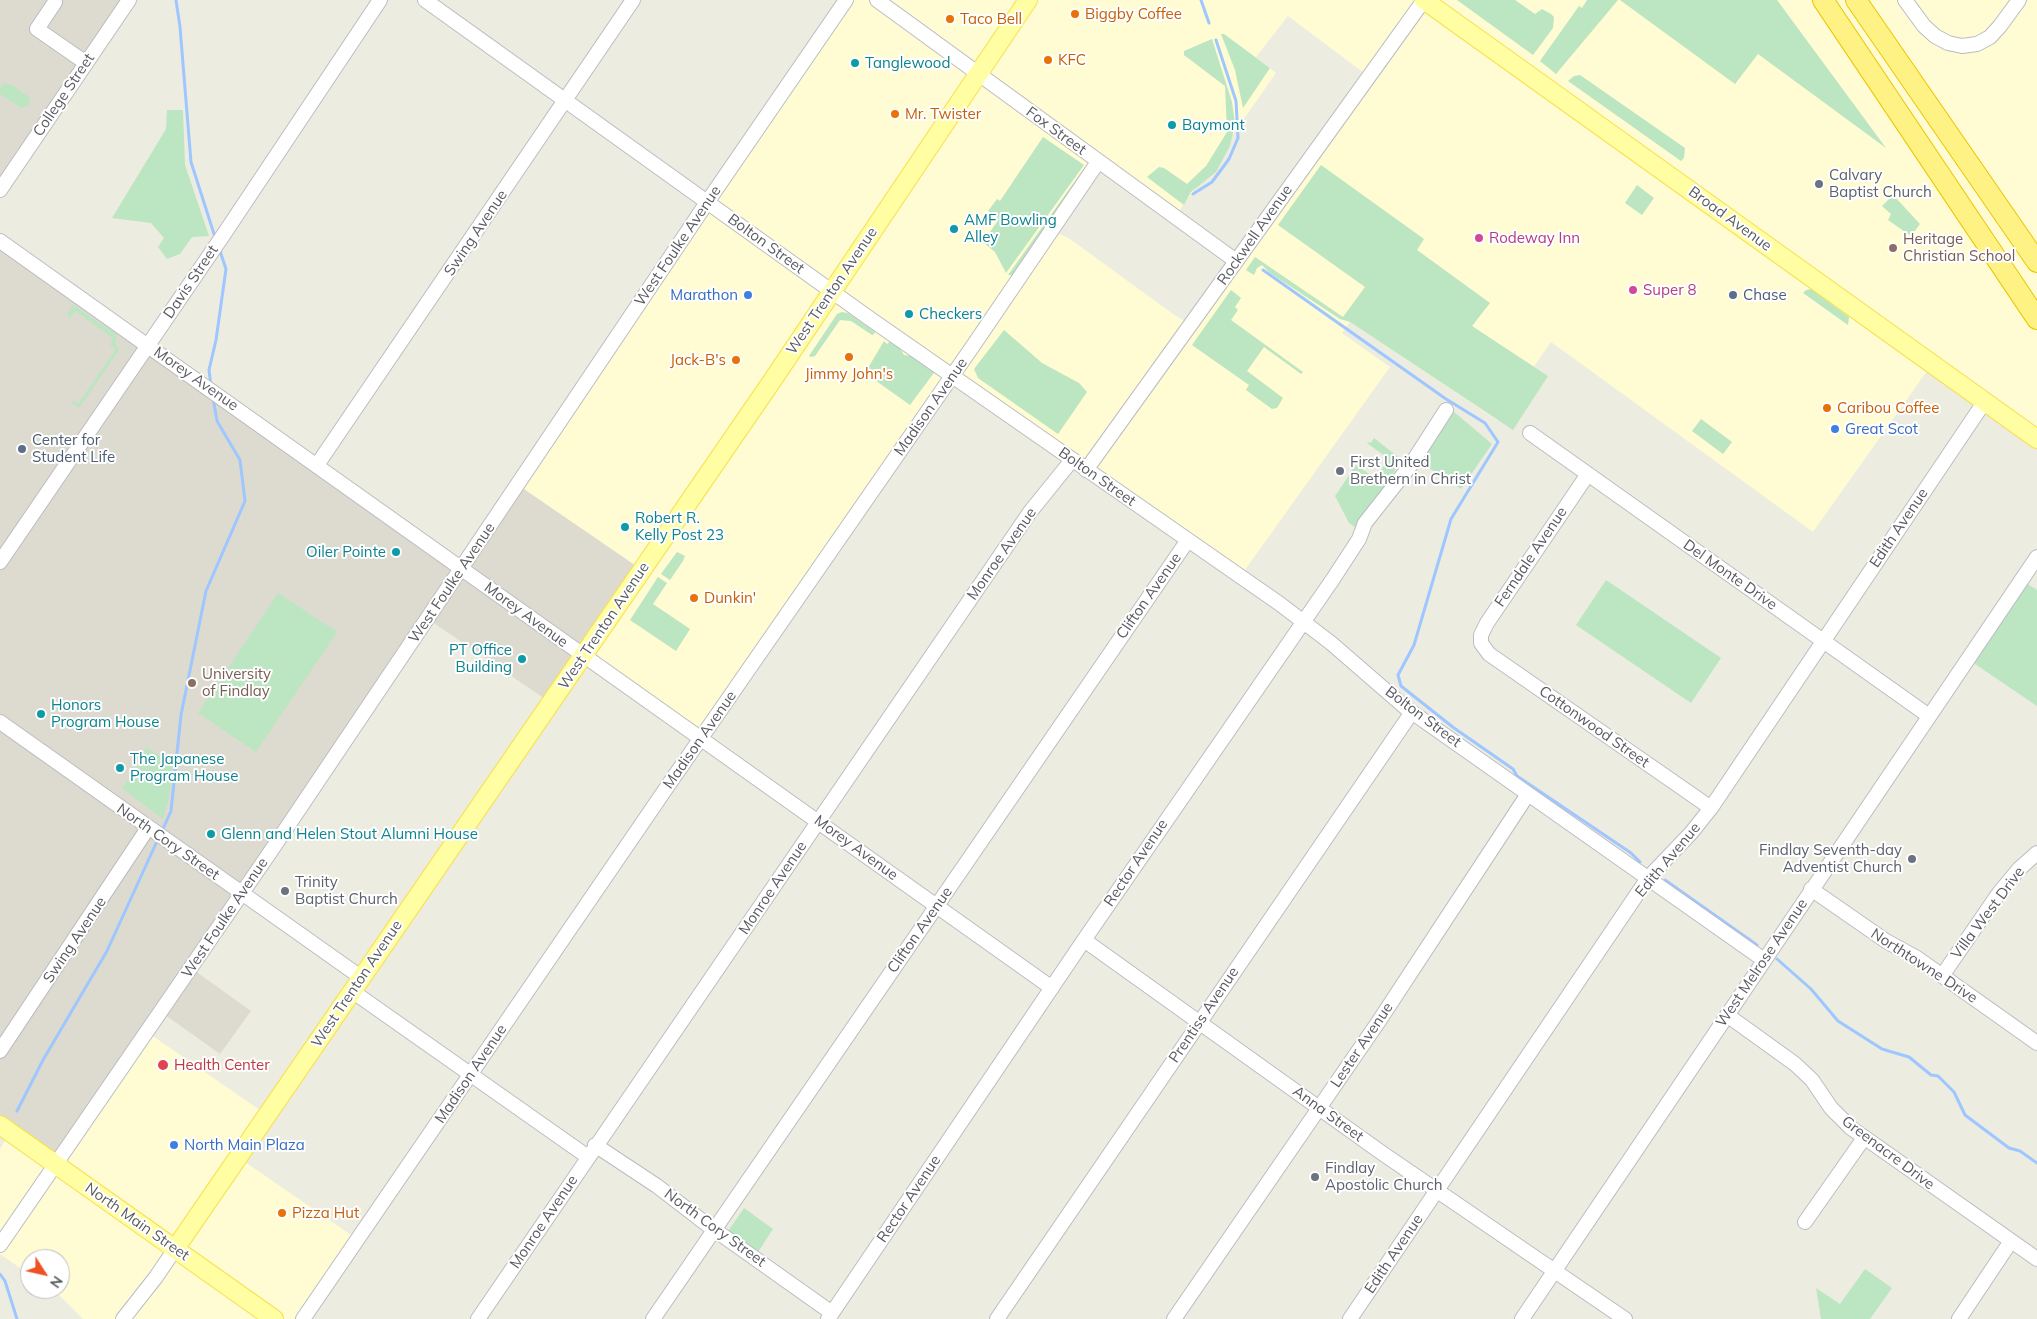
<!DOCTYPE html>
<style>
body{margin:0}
#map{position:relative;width:2037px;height:1319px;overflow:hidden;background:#edece0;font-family:Mulish,sans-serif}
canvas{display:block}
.north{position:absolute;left:20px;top:1249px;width:50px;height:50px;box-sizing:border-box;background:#fff;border:1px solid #bdbdc0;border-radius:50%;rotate:125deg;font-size:14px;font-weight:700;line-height:20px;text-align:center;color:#595b62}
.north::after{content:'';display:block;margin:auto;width:18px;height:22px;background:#f05122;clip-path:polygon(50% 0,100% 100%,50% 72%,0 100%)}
</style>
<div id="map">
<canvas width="2037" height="1319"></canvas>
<div class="north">N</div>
</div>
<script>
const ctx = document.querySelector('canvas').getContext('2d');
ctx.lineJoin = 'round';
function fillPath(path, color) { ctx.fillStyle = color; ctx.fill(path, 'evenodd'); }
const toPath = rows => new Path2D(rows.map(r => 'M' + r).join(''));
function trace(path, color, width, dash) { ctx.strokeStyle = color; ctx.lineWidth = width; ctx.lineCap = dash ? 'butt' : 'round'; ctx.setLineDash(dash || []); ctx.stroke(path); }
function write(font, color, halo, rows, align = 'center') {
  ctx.font = font + ' Mulish,sans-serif'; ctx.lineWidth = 4; ctx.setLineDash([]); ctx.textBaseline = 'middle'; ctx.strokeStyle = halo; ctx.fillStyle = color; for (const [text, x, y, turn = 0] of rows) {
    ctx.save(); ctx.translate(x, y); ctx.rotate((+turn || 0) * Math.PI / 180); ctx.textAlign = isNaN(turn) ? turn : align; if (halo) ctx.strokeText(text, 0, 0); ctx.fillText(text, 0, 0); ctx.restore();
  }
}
fillPath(toPath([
 [846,0,2037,0,2037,427,2032,435,1932,364,1813,532,1551,342,1497,420,1350,322,1342,333,1390,367,1240,577,953,376,701,738,583,657,518,485],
 [1288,16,1368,76,1191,325,1173,314,1070,239,1052,230,1099,162,1175,217,1276,73,1256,57],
 [147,1032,267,1115,235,1155,357,1239,303,1319,83,1319,61,1297,49,1289,60,1289,60,1259,30,1259,30,1275,0,1254,0,1149,8,1135]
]), '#fffbd3');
fillPath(toPath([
 [0,0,129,0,0,190],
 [0,241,462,568,518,485,642,570,551,703,428,619,191,968,251,1011,220,1054,161,1012,57,1165,0,1125]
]), '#dddbcf');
fillPath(toPath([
 [1457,0,1515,0,1535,14,1542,9,1551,14,1554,17,1553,28,1533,55],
 [1587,0,1618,0,1556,74,1540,61,1579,6,1582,8],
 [1620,0,1777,0,1886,148,1758,54,1735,84],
 [1221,34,1224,34,1270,68,1243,108,1235,70],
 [1212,39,1232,102,1235,124,1230,146,1216,172,1191,192,1184,205,1147,177,1159,167,1164,168,1187,184,1206,166,1227,132,1225,86,1184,55,1184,51],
 [1580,75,1685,148,1684,158,1681,161,1568,81,1574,76],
 [3,83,10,84,29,97,30,99,28,106,21,108,0,94,0,89],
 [167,110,183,110,185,165,209,236,192,237,180,254,167,259,158,247,164,238,151,223,112,218,166,129],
 [1043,137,1084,165,1006,273,995,252,983,242,999,219,988,211,997,199,1000,201],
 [1321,165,1424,239,1417,250,1490,303,1472,326,1548,376,1513,430,1350,322,1340,319,1270,273,1262,265,1257,268,1254,275,1246,270,1255,257,1343,317,1365,287,1278,225],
 [1085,167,1088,169,1013,275,1008,275],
 [1637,185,1654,198,1642,215,1625,203],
 [1893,195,1920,224,1911,236,1888,220,1891,214,1882,206],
 [1811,289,1849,317,1848,325,1803,293,1806,290],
 [1231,290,1241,298,1235,307,1238,310,1231,320,1303,372,1301,374,1264,347,1247,371,1283,398,1277,408,1272,409,1246,390,1249,385,1192,345],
 [73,305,116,334,117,338,115,342,119,350,79,408,71,402,73,401,78,404,116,349,110,345,113,338,75,311,70,318,68,316,68,312],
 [842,312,848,313,875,332,874,334,872,335,851,321,840,320,815,356,811,357,809,356,837,314],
 [1004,330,1042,363,1079,383,1087,392,1058,434,978,378,974,369],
 [892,340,898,345,904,355,916,357,936,370,910,405,865,373,884,341,887,344],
 [1453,411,1492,444,1461,489,1417,460],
 [1701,419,1732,442,1723,454,1692,431],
 [1374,438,1402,460,1356,528,1349,523,1335,496,1356,465,1375,478,1389,459,1367,443,1368,442,1371,443],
 [677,552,685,556,683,561,670,580,661,574],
 [658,577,667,583,653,604,690,629,676,651,630,620],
 [1606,580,1721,658,1691,703,1576,625],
 [2028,584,2037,590,2037,706,1975,664,1974,660,2025,585],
 [278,593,337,632,256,752,198,713],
 [146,747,173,765,169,798,163,819,122,788,136,769],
 [744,1208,773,1229,758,1252,728,1231],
 [1865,1269,1892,1288,1870,1319,1821,1319,1816,1288,1840,1304]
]), '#bbe6c1');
trace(toPath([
 [176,0,180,27,191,162,215,237],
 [1201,0,1209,23],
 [1193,194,1212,182,1229,159,1238,138,1236,101,1216,40],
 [1263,270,1446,399,1485,423,1498,442,1451,519,1414,645,1398,675,1401,686,1454,728,1513,769,1517,776,1631,853,1640,862],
 [211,386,209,370,216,340,226,269,219,248],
 [162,831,171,811,181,715,206,591,245,501,240,460,217,421,213,398],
 [1665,880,1757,945],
 [1777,959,1811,989,1838,1021,1882,1049,1909,1057,1931,1075,1938,1076,1954,1092,1965,1115,2009,1148,2020,1151,2037,1163],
 [17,1111,43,1060,107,951,158,839],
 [0,1274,5,1281,17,1319]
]), '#9ec6ff', 3);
const minor = toPath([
 [425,0,869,318,1280,604,1331,643,1406,708,1764,960],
 [877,0,1236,261],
 [1905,0,1924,26,1935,36,1948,43,1962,46,1977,44,1990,37,2000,26,2019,0],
 [55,2,37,29,86,63],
 [0,190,129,0],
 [0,241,1052,988],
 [1530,433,1929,716],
 [317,465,633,0],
 [1086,470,1424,0],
 [1588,474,1487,623,1481,635,1481,643,1489,654,1711,808],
 [0,562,224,234,380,0],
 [0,722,362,978],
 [1811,889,1886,941,1917,958,2037,1043],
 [1084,940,1382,1153,1625,1319],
 [1942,976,1999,893,2019,869,2037,853],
 [352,991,588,1157],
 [1727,1015,1795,1064,1812,1080,1831,1108,1851,1128,2037,1259],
 [0,1051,148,828],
 [595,1145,657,1186,705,1223,832,1313],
 [1805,1222,1864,1138],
 [0,1245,273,848,708,201,846,0],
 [123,1319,156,1277,175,1249],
 [303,1319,667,787,975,343,1098,162],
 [478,1319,1030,512,1072,460],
 [653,1319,1188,540],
 [828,1319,1084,940,1333,579,1359,539,1365,523,1410,466,1446,410],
 [997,1319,1412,712],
 [1174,1319,1379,1021,1528,794],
 [1350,1319,1648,878,1691,833,1711,808,1985,401],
 [1522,1319,2037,557],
 [1959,1319,2011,1241]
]);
const major = toPath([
 [1424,0,2037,439],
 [0,1125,274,1319],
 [175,1249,772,381,1028,0]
]);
const highway = toPath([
 [1823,0,2037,319],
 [1856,0,2037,262]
]);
trace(minor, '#bbbcc3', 16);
trace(major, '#f7e14f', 20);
trace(highway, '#edc600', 22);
trace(minor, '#fff', 14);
trace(major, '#fffea3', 18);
trace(highway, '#fff285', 20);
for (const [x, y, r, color] of [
 [1075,14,5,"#e8710a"],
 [950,19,5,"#e8710a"],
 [1048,60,5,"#e8710a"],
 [855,63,5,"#0f9aa8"],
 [895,114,5,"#e8710a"],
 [1172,125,5,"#0f9aa8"],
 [1819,184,5,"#6b7280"],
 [954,229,5,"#0f9aa8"],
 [1479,238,5,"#d1479c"],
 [1893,248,5,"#8d6e63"],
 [1633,290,5,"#d1479c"],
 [748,295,5,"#3f7fe0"],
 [1733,295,5,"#5c6f8a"],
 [909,314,5,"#0f9aa8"],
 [849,357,5,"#e8710a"],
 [736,360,5,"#e8710a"],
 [1827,408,5,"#e8710a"],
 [1835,429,5,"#3f7fe0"],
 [22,449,5,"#5c6f8a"],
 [1340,471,5,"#6b7280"],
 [625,527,5,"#0f9aa8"],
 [396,552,5,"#0f9aa8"],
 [694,598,5,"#e8710a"],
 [522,659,5,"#0f9aa8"],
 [192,683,5,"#8d6e63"],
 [41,714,5,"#0f9aa8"],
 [120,768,5,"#0f9aa8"],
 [211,834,5,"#0f9aa8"],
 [1912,859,5,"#6b7280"],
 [285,891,5,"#6b7280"],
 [163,1065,6,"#e0444e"],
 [174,1145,5,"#3f7fe0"],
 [1315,1177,5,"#6b7280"],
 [282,1213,5,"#e8710a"]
]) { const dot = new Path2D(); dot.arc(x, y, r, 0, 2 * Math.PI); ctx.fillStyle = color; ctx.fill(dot); trace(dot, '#fff', 2); }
write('15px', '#c56008', '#fff', [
 ["Biggby Coffee",1085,14],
 ["Taco Bell",960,19],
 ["KFC",1058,60],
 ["Mr. Twister",905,114],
 ["Jack-B's",726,360,"right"],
 ["Jimmy John's",849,374,"center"],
 ["Caribou Coffee",1837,408],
 ["Dunkin'",704,598],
 ["Pizza Hut",292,1213]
], 'left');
write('15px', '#0d838f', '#fff', [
 ["Tanglewood",865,63],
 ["Baymont",1182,125],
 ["AMF Bowling",964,220],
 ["Alley",964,237],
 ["Checkers",919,314],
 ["Robert R.",635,518],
 ["Kelly Post 23",635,535],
 ["Oiler Pointe",386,552,"right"],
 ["PT Office",512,650,"right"],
 ["Building",512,667,"right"],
 ["Honors",51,705],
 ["Program House",51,722],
 ["The Japanese",130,759],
 ["Program House",130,776],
 ["Glenn and Helen Stout Alumni House",221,834]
], 'left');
write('15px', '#595b62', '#fff', [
 ["College Street",64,95,-56],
 ["Fox Street",1056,131,36],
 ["Broad Avenue",1730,219,36],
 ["Swing Avenue",476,233,-56],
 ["Rockwell Avenue",1255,235,-55],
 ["Bolton Street",766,244,36],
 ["West Foulke Avenue",678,246,-56],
 ["Davis Street",191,282,-56],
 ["West Trenton Avenue",832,291,-56],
 ["Morey Avenue",196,379,35],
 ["Madison Avenue",931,407,-55],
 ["Bolton Street",1097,477,35],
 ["Edith Avenue",1899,528,-56],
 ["Monroe Avenue",1002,554,-55],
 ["Ferndale Avenue",1531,557,-56],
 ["Del Monte Drive",1730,575,35],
 ["West Foulke Avenue",452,583,-56],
 ["Clifton Avenue",1149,596,-55],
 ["Morey Avenue",526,615,36],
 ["West Trenton Avenue",604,626,-56],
 ["Bolton Street",1423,717,37],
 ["Cottonwood Street",1594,727,35],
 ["Madison Avenue",700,740,-55],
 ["North Cory Street",168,842,35],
 ["Morey Avenue",856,848,36],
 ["Edith Avenue",1668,860,-50],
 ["Rector Avenue",1136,863,-56],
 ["Monroe Avenue",773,888,-56],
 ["Villa West Drive",1988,913,-53],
 ["West Foulke Avenue",225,918,-56],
 ["Clifton Avenue",920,930,-55],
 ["Swing Avenue",75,940,-56],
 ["West Melrose Avenue",1762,963,-56],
 ["Northtowne Drive",1924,966,33],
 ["West Trenton Avenue",357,984,-56],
 ["Prentiss Avenue",1204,1015,-56],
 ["Lester Avenue",1362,1045,-56],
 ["Madison Avenue",471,1074,-56],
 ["Anna Street",1328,1114,36],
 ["Greenacre Drive",1888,1153,37],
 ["Rector Avenue",909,1199,-56],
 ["North Main Street",137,1222,35],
 ["Monroe Avenue",544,1222,-56],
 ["North Cory Street",715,1228,36],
 ["Edith Avenue",1394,1254,-56]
]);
write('15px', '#5b616d', '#fff', [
 ["Calvary",1829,175],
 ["Baptist Church",1829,192],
 ["First United",1350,462],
 ["Brethern in Christ",1350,479],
 ["Findlay Seventh-day",1902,850,"right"],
 ["Adventist Church",1902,867,"right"],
 ["Trinity",295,882],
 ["Baptist Church",295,899],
 ["Findlay",1325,1168],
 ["Apostolic Church",1325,1185]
], 'left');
write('15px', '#b23c85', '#fff', [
 ["Rodeway Inn",1489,238],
 ["Super 8",1643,290]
], 'left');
write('15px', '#785e54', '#fff', [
 ["Heritage",1903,239],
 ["Christian School",1903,256],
 ["University",202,674],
 ["of Findlay",202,691]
], 'left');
write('15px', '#366cbe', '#fff', [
 ["Marathon",738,295,"right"],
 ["Great Scot",1845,429],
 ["North Main Plaza",184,1145]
], 'left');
write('15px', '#4e5e75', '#fff', [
 ["Chase",1743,295],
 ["Center for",32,440],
 ["Student Life",32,457]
], 'left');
write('15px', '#be3a42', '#fff', [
 ["Health Center",174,1065]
], 'left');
</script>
